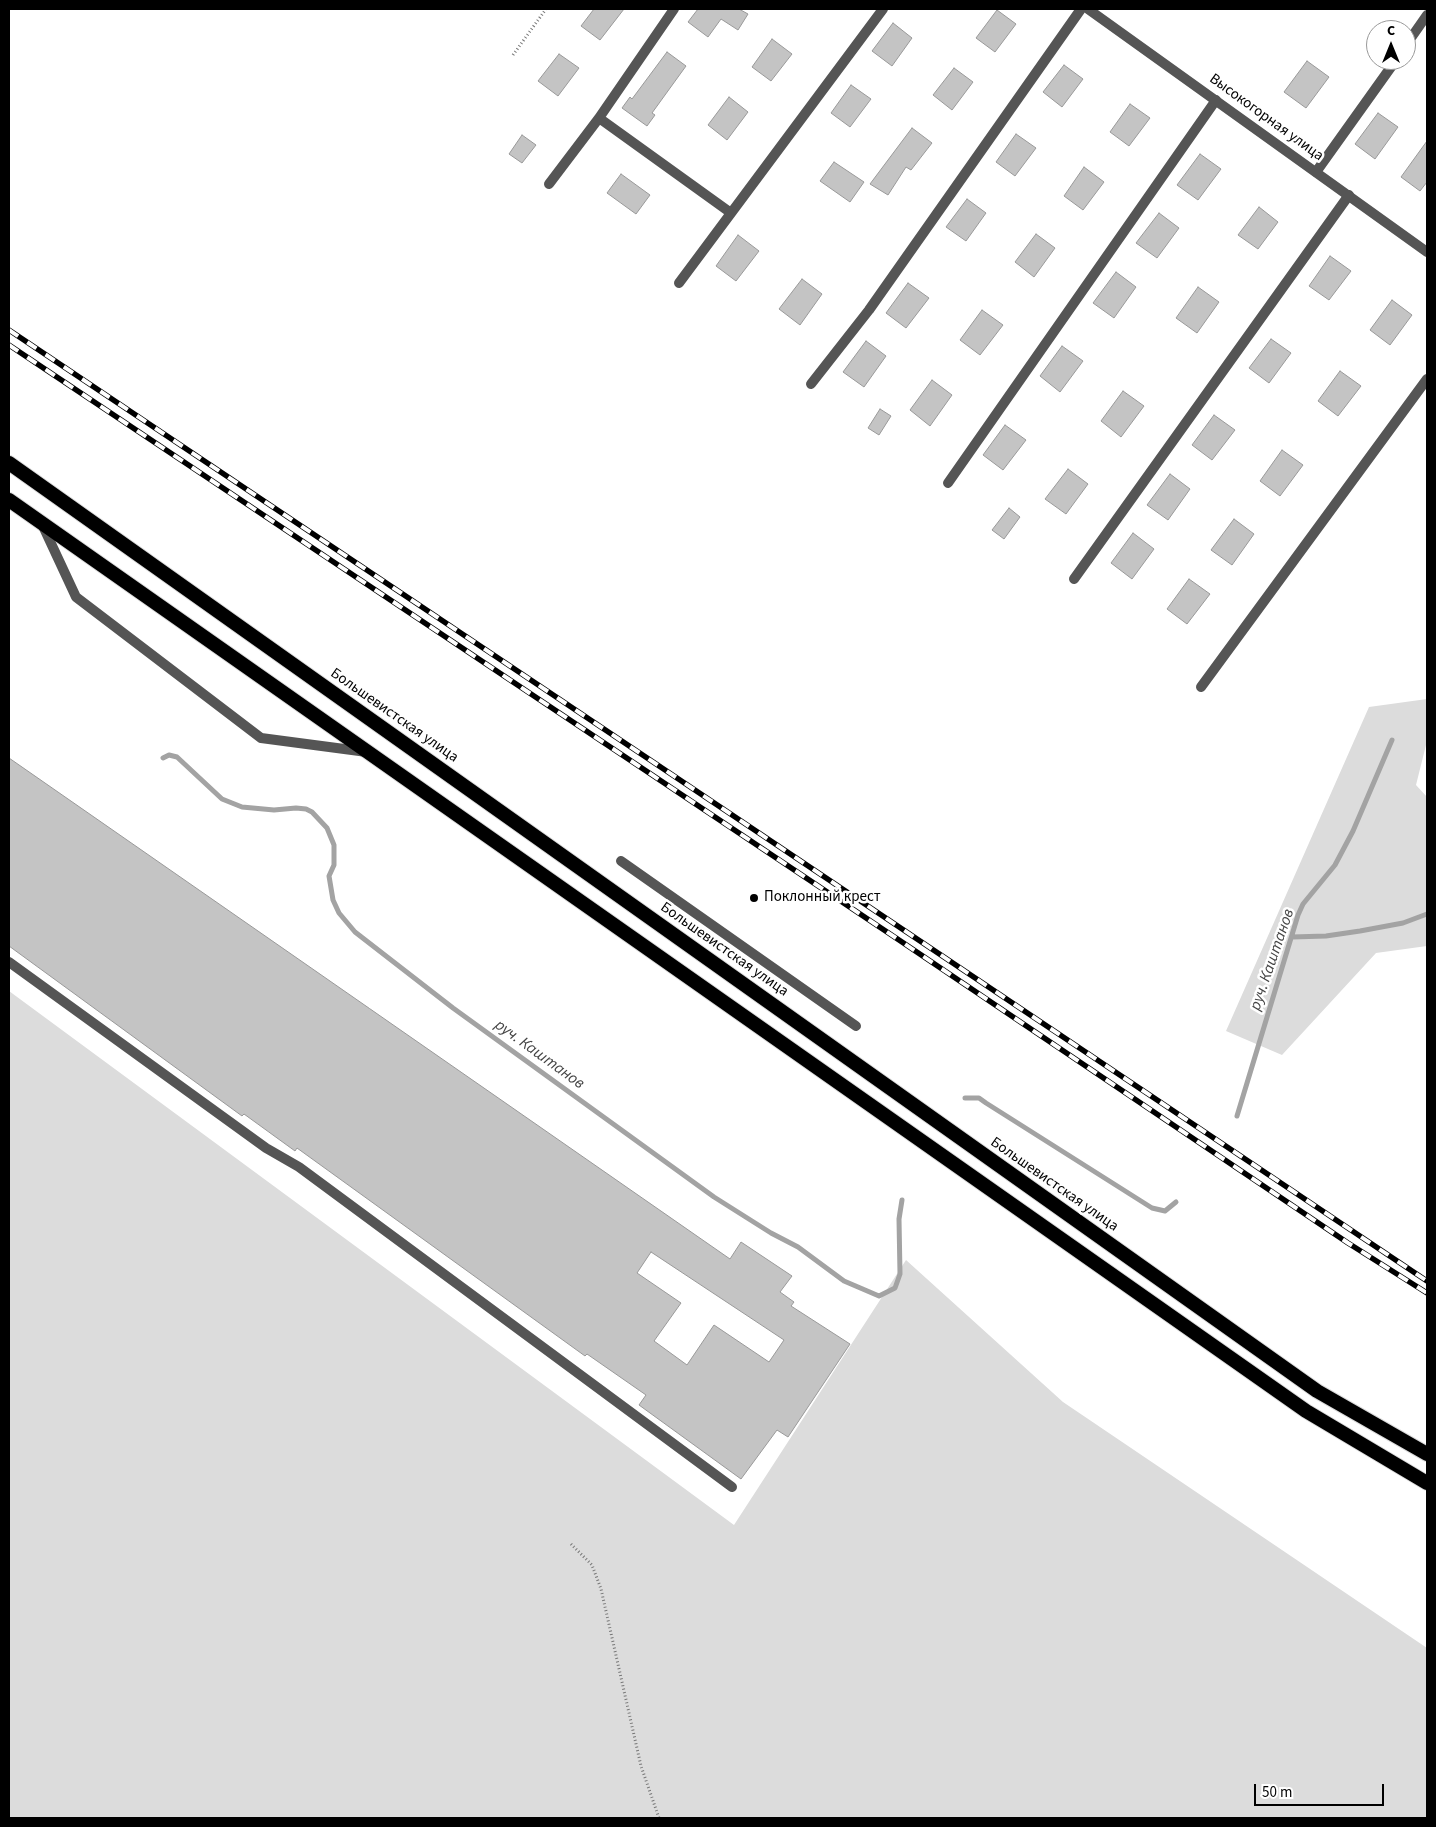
<!DOCTYPE html>
<meta charset="utf-8">
<style>
body{margin:0}
#map{position:relative;width:1436px;height:1827px;overflow:hidden;background:#fff;font-family:"Source Sans 3",sans-serif}
canvas{display:block}
.frame{position:absolute;inset:0;border:10px solid #000;pointer-events:none}
.north{position:absolute;left:1366px;top:20px;width:50px;height:50px;box-sizing:border-box;background:#fff;border:1px solid #999;border-radius:50%;rotate:0deg;font-size:14px;font-weight:700;line-height:20px;text-align:center;color:#000}
.north::after{content:'';display:block;margin:auto;width:18px;height:22px;background:#000;clip-path:polygon(50% 0,100% 100%,50% 72%,0 100%)}
.scale{position:absolute;left:1254px;top:1784px;width:130px;height:22px;box-sizing:border-box;border:2px solid #000;border-top:0;padding-left:6px;font-size:15px;line-height:18px;white-space:nowrap;color:#000;-webkit-text-stroke:4px #fff;paint-order:stroke}
</style>
<div id="map">
<canvas width="1436" height="1827"></canvas>
<div class="frame"></div>
<div class="north">С</div>
<div class="scale">50 m</div>
</div>
<script>
const ctx = document.querySelector('canvas').getContext('2d');
ctx.lineJoin = 'round';
function fillPath(path, color) { ctx.fillStyle = color; ctx.fill(path, 'evenodd'); }
const toPath = rows => new Path2D(rows.map(r => 'M' + r).join(''));
function trace(path, color, width, dash) { ctx.strokeStyle = color; ctx.lineWidth = width; ctx.lineCap = dash ? 'butt' : 'round'; ctx.setLineDash(dash || []); ctx.stroke(path); }
function write(font, color, halo, rows, align = 'center') {
  ctx.font = font + ' "Source Sans 3",sans-serif'; ctx.lineWidth = 5; ctx.setLineDash([]); ctx.textBaseline = 'middle'; ctx.strokeStyle = halo; ctx.fillStyle = color; for (const [text, x, y, turn = 0] of rows) {
    ctx.save(); ctx.translate(x, y); ctx.rotate((+turn || 0) * Math.PI / 180); ctx.textAlign = isNaN(turn) ? turn : align; if (halo) ctx.strokeText(text, 0, 0); ctx.fillText(text, 0, 0); ctx.restore();
  }
}
fillPath(toPath([
 [1427,699,1427,741,1416,785,1427,797,1427,946,1376,953,1282,1055,1226,1031,1369,707],
 [9,991,734,1525,906,1260,1063,1402,1427,1648,1427,1818,9,1818]
]), '#dcdcdc');
trace(toPath([
 [163,758,169,755,177,757,222,799,242,807,274,810,296,808,306,809,312,812,327,828,334,845,334,865,329,876,333,900,339,913,355,932,453,1008,714,1197,771,1233,798,1247,844,1281,879,1296,895,1288,900,1274,899,1219,902,1200],
 [1292,937,1326,936,1360,931,1403,923,1427,914],
 [965,1098,979,1098,986,1103,1152,1208,1165,1211,1176,1202],
 [1237,1116,1298,915,1303,904,1335,865,1353,831,1392,740]
]), '#a3a3a3', 5);
const building = toPath([
 [594,9,624,9,600,40,581,26,594,9],
 [698,9,739,9,748,14,738,30,721,19,708,37,688,22,698,9],
 [997,10,1016,24,995,52,976,38,997,10],
 [893,23,912,38,892,66,872,51,893,23],
 [772,39,792,54,771,81,752,67,772,39],
 [667,52,686,66,652,113,655,115,647,126,622,108,630,97,632,99,667,52],
 [559,54,579,68,558,96,538,81,559,54],
 [1307,61,1329,77,1306,108,1284,92,1307,61],
 [1064,65,1083,79,1062,107,1043,92,1064,65],
 [954,68,973,82,952,110,933,95,954,68],
 [851,85,871,99,850,127,831,113,851,85],
 [729,97,748,112,727,140,708,125,729,97],
 [1130,104,1150,118,1129,146,1110,132,1130,104],
 [1378,113,1398,127,1375,159,1355,144,1378,113],
 [912,128,932,143,911,170,906,167,888,195,870,184,912,128],
 [1016,134,1036,148,1015,176,996,162,1016,134],
 [522,135,536,145,522,163,509,154,522,135],
 [1427,141,1427,182,1420,191,1401,177,1427,141],
 [1200,154,1221,169,1198,200,1177,185,1200,154],
 [834,162,864,182,850,202,820,181,834,162],
 [1084,167,1104,182,1083,210,1064,196,1084,167],
 [621,174,650,195,636,214,607,193,621,174],
 [967,199,986,213,966,241,946,227,967,199],
 [1259,207,1278,222,1258,249,1238,235,1259,207],
 [1159,213,1179,228,1157,258,1136,243,1159,213],
 [1036,234,1055,248,1034,277,1015,262,1036,234],
 [738,235,759,251,736,281,716,266,738,235],
 [1330,256,1351,271,1329,300,1309,286,1330,256],
 [1116,272,1136,287,1114,318,1093,303,1116,272],
 [802,279,822,294,800,325,779,309,802,279],
 [908,283,929,298,906,328,886,313,908,283],
 [1198,287,1219,302,1197,333,1176,318,1198,287],
 [1392,300,1412,315,1390,345,1370,330,1392,300],
 [982,310,1003,325,980,355,960,340,982,310],
 [1271,339,1291,353,1269,383,1249,368,1271,339],
 [866,341,886,356,864,387,843,372,866,341],
 [1062,346,1083,361,1060,392,1040,376,1062,346],
 [1340,371,1361,386,1338,416,1318,401,1340,371],
 [932,380,952,395,930,426,910,410,932,380],
 [1123,391,1144,406,1121,437,1101,421,1123,391],
 [880,409,891,416,879,435,868,428,880,409],
 [1214,415,1235,430,1212,460,1192,445,1214,415],
 [1005,425,1026,440,1003,470,983,455,1005,425],
 [1282,450,1303,465,1280,496,1260,481,1282,450],
 [1068,469,1088,484,1066,514,1045,499,1068,469],
 [1170,474,1190,489,1168,520,1147,505,1170,474],
 [1009,508,1020,517,1004,539,992,530,1009,508],
 [1234,519,1254,534,1232,565,1211,550,1234,519],
 [1133,533,1154,549,1132,579,1111,563,1133,533],
 [1189,579,1210,594,1187,624,1167,609,1189,579],
 [9,758,730,1259,741,1242,792,1276,780,1292,794,1302,791,1306,850,1344,788,1437,777,1430,741,1479,639,1405,646,1395,587,1354,585,1356,297,1148,295,1151,244,1114,242,1116,9,946,9,758],
 [651,1252,784,1340,769,1362,714,1325,687,1365,654,1341,681,1303,637,1273,651,1252]
]);
fillPath(building, '#c4c4c4');
trace(building, '#999', 1);
const trunk = toPath([
 [9,463,1317,1391,1427,1454],
 [9,500,1306,1411,1427,1483]
]);
trace(trunk, '#dbdbdb', 16);
trace(toPath([
 [513,55,546,9],
 [571,1544,592,1565,601,1589,641,1766,659,1818]
]), '#777', 3, [1, 2.5]);
trace(toPath([
 [1406,45,1427,15],
 [599,118,731,213],
 [1316,172,1396,60],
 [549,184,599,118,674,9],
 [679,283,883,9],
 [811,384,869,310,1081,9],
 [948,483,1216,100],
 [42,524,76,597,261,738,367,752],
 [1074,579,1349,195],
 [1201,687,1427,379],
 [9,962,266,1148,299,1167,732,1487]
]), '#555', 10);
trace(toPath([
 [621,861,856,1026]
]), '#555', 10);
trace(toPath([
 [1088,9,1427,252]
]), '#555', 10);
trace(trunk, '#000', 14);
const rail = toPath([
 [9,330,1427,1281],
 [9,345,902,942,1348,1243,1427,1293]
]);
trace(rail, '#000', 5.5);
trace(rail, '#fff', 4, [11]);
for (const [x, y, r, color] of [
 [754,898,5,"#000"]
]) { const dot = new Path2D(); dot.arc(x, y, r, 0, 2 * Math.PI); ctx.fillStyle = color; ctx.fill(dot); trace(dot, '#fff', 2); }
write('15px', '#000', '#fff', [
 ["Высокогорная улица",1266,118,36],
 ["Большевистская улица",394,716,35],
 ["Большевистская улица",724,950,35],
 ["Большевистская улица",1054,1185,35]
]);
write('15px', '#000', '#fff', [
 ["Поклонный крест",764,898]
], 'left');
write('italic 16px', '#444', '#fff', [
 ["руч. Каштанов",1273,960,-71],
 ["руч. Каштанов",539,1055,36]
]);
</script>
